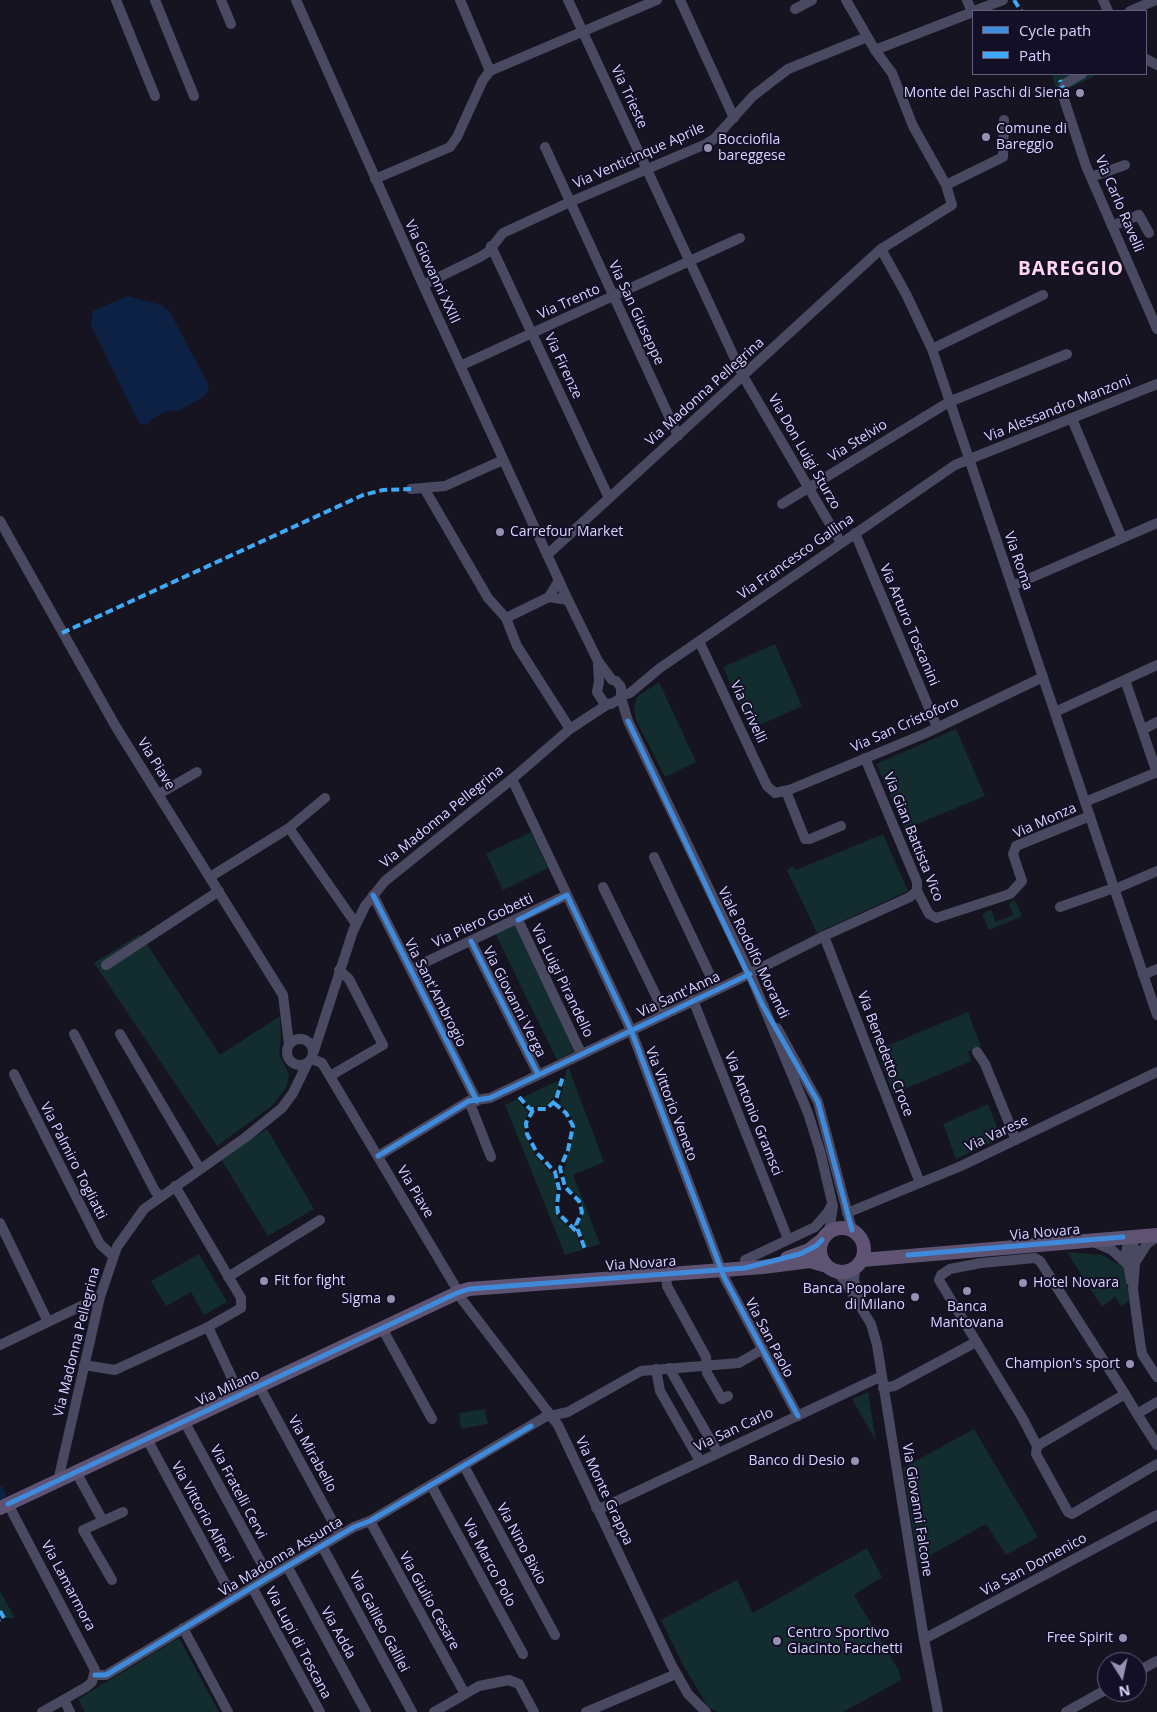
<!DOCTYPE html>
<style>
body{margin:0}
#map{position:relative;width:1157px;height:1712px;overflow:hidden;background:#161421;font-family:"Open Sans",sans-serif}
canvas{display:block}
.legend{position:absolute;left:972px;top:10px;width:175px;height:65px;box-sizing:border-box;background:#130f26;border:1px solid #625e7d;margin:0;padding:6px 9px;list-style:none;font-size:15px;color:#d9d4ff}
.legend li{display:flex;align-items:center;gap:10px;height:25px}
.legend b{width:25px;border:1px solid #625e7d}
.north{position:absolute;left:1097px;top:1652px;width:50px;height:50px;box-sizing:border-box;background:#130f26;border:1px solid #625e7d;border-radius:50%;rotate:170deg;font-size:14px;font-weight:700;line-height:20px;text-align:center;color:#d9d4ff}
.north::after{content:'';display:block;margin:auto;width:18px;height:22px;background:#9591b1;clip-path:polygon(50% 0,100% 100%,50% 72%,0 100%)}
</style>
<div id="map">
<canvas width="1157" height="1712"></canvas>
<ul class="legend">
<li><b style="height:6px;background:#408adc"></b>Cycle path</li>
<li><b style="height:6px;background:#3fa9f5"></b>Path</li>
</ul>
<div class="north">N</div>
</div>
<script>
const ctx = document.querySelector('canvas').getContext('2d');
ctx.lineJoin = 'round';
function fillPath(path, color) { ctx.fillStyle = color; ctx.fill(path, 'evenodd'); }
const toPath = rows => new Path2D(rows.map(r => 'M' + r).join(''));
function trace(path, color, width, dash) { ctx.strokeStyle = color; ctx.lineWidth = width; ctx.lineCap = dash ? 'butt' : 'round'; ctx.setLineDash(dash || []); ctx.stroke(path); }
function write(font, color, halo, rows, align = 'center') {
  ctx.font = font + ' "Open Sans",sans-serif'; ctx.lineWidth = 4; ctx.setLineDash([]); ctx.textBaseline = 'middle'; ctx.strokeStyle = halo; ctx.fillStyle = color; for (const [text, x, y, turn = 0] of rows) {
    ctx.save(); ctx.translate(x, y); ctx.rotate((+turn || 0) * Math.PI / 180); ctx.textAlign = isNaN(turn) ? turn : align; if (halo) ctx.strokeText(text, 0, 0); ctx.fillText(text, 0, 0); ctx.restore();
  }
}
fillPath(toPath([
 [1052,74,1094,74,1095,76,1057,94],
 [775,644,802,706,751,729,723,667],
 [659,682,696,762,665,777,636,720,634,707,637,697],
 [956,729,985,796,905,829,876,764],
 [531,832,548,868,503,890,486,854],
 [883,834,908,891,817,933,787,870,793,866,796,870],
 [1015,900,1022,916,989,930,982,914,991,910,996,922,1013,915,1009,903],
 [517,923,577,1050,557,1060,495,933],
 [140,934,220,1055,280,1016,281,1036,279,1054,289,1074,287,1086,273,1105,217,1146,94,963],
 [968,1012,981,1047,968,1052,971,1061,893,1094,877,1050],
 [568,1066,604,1162,573,1175,600,1244,587,1248,579,1225,583,1213,580,1200,577,1194,568,1188,564,1172,574,1128,572,1117,561,1105,560,1099],
 [560,1080,557,1094,546,1106,530,1107,521,1098],
 [517,1099,528,1112,523,1126,529,1143,535,1155,554,1176,557,1189,555,1210,559,1219,575,1231,582,1250,565,1255,505,1105],
 [988,1104,1001,1138,956,1159,943,1124],
 [267,1129,314,1209,268,1236,221,1159],
 [1067,1252,1102,1255,1123,1267,1128,1289,1129,1301,1121,1306,1115,1297,1102,1307],
 [199,1254,227,1302,204,1315,191,1292,166,1306,151,1281],
 [868,1392,876,1441,852,1399],
 [485,1409,488,1424,461,1429,459,1413],
 [974,1429,1038,1537,1006,1555,986,1524,918,1562,903,1468],
 [867,1548,882,1577,854,1595,899,1671,901,1680,843,1712,718,1712,708,1707,682,1663,661,1620,737,1580,753,1613],
 [0,1591,15,1618,4,1618,0,1611],
 [179,1638,219,1712,85,1712,78,1699]
]), '#132c2d');
fillPath(toPath([
 [127,296,162,305,170,312,209,386,206,395,180,410,165,412,153,418,147,425,139,423,91,325,93,311]
]), '#0d2144');
trace(toPath([
 [0,1490,2,1495]
]), '#0d2144', 8);
trace(toPath([
 [116,0,155,96],
 [155,0,194,96],
 [221,0,231,24],
 [296,0,423,285,568,600,598,661,612,680],
 [460,0,490,71],
 [568,0,743,376,841,543],
 [680,0,734,118],
 [967,0,972,12],
 [1103,0,1108,11],
 [795,9,812,0],
 [974,11,1003,0],
 [1130,11,1156,0],
 [875,50,973,12],
 [1146,59,1157,65],
 [1082,74,1066,83,1063,88,1063,96,1086,166,1157,329],
 [545,147,678,436],
 [1091,177,1125,165],
 [375,179,450,147,457,137,483,80,490,71,657,0],
 [946,185,1003,157,1004,120],
 [1112,226,1139,215,1149,233],
 [491,246,609,498],
 [881,249,906,294,932,349,1157,1015],
 [423,285,480,257,488,252,503,233,570,202,706,144,714,139,753,96,788,69,867,37],
 [932,349,1043,295],
 [460,366,740,238],
 [1072,419,1122,538],
 [424,488,488,598,506,618,517,646,570,729],
 [411,489,445,486,503,460],
 [782,504,949,402,1067,354],
 [0,521,116,727,283,995,289,1044],
 [855,533,937,727],
 [547,555,881,249,952,205,946,185,913,126,892,73,875,50,846,0],
 [559,580,549,597,568,600],
 [1012,586,1157,523],
 [506,618,549,597],
 [699,641,767,786,775,793,789,790,924,734,1043,677],
 [598,664,599,682,597,692,604,703,611,704,621,698,621,687,616,681],
 [1125,680,1157,773],
 [621,696,630,693,660,668,955,465,1157,384],
 [621,698,628,721,750,974,808,1113,820,1151,833,1206,829,1232],
 [1055,712,1157,665],
 [1142,730,1157,722],
 [865,758,917,882,917,891,929,914,936,918,1010,894,1022,881,1013,854,1016,846,1090,816],
 [512,779,631,1030,724,1277,798,1416],
 [786,791,805,839,810,839,841,826],
 [159,794,197,772],
 [1085,802,1157,772],
 [289,828,356,924],
 [654,857,716,988],
 [210,877,289,828,325,798],
 [603,887,665,1014],
 [1115,889,1157,871],
 [373,895,477,1101],
 [1060,907,1114,888],
 [518,920,581,1053],
 [824,936,920,1183],
 [471,941,538,1074],
 [106,965,219,891],
 [411,969,567,895],
 [1143,975,1157,969],
 [693,1000,788,1239],
 [777,1028,818,1102,852,1230],
 [74,1034,155,1191,160,1196],
 [120,1034,200,1169],
 '287 1052a13 13 0 1 1 26 0a13 13 0 1 1-26 0Z',
 [314,1051,353,931,365,906,385,881,512,779,570,729,608,704],
 [977,1052,985,1064,1016,1140],
 [312,1059,322,1063,455,1286,457,1293,558,1425,671,1664,688,1694,706,1712],
 [14,1074,100,1244,113,1256],
 [330,1076,383,1045,349,979,339,970],
 [469,1101,491,1157],
 [378,1156,469,1101,490,1098,733,982,824,936,910,897,917,891],
 [847,1213,961,1166,1157,1072],
 [0,1223,48,1322],
 [1123,1237,1131,1241,1136,1251,1133,1289,1140,1342,1142,1354,1157,1377],
 [1093,1242,1112,1250,1127,1264],
 [745,1260,815,1227,828,1212,831,1206],
 [1136,1261,1147,1244,1157,1237],
 [855,1268,854,1280,859,1297],
 [836,1271,844,1280,871,1324,877,1345,924,1639,938,1712],
 [666,1274,667,1286,706,1357,707,1373,722,1399,728,1396],
 [228,1277,320,1220],
 [1131,1281,1126,1253,1127,1247,1136,1237],
 [208,1327,240,1395],
 [382,1328,432,1419],
 [0,1345,100,1297],
 [84,1365,115,1370,208,1327,241,1308,241,1298,175,1186],
 [669,1368,718,1453],
 [656,1369,660,1391,700,1461],
 [259,1386,340,1535],
 [883,1388,894,1386,976,1342],
 [1125,1394,1037,1446,1023,1419,939,1280,941,1275,950,1269,981,1263,1035,1258,1040,1261,1125,1394,1137,1414,1157,1445],
 [1137,1414,1157,1402],
 [184,1421,269,1577],
 [147,1439,233,1598],
 [1037,1446,1036,1454,1068,1512,1072,1514,1157,1464],
 [464,1466,555,1635],
 [76,1472,103,1521,83,1530,112,1580],
 [58,1481,100,1297,117,1247,144,1209,246,1137,282,1108,293,1093,307,1064],
 [431,1485,523,1654],
 [8,1504,95,1670,92,1682,86,1687,42,1712],
 [596,1508,604,1507,882,1376],
 [103,1521,123,1512],
 [370,1521,465,1694],
 [322,1546,412,1712],
 [287,1566,366,1712],
 [252,1587,320,1712],
 [183,1628,228,1712],
 [924,1639,1157,1515],
 [1137,1672,1157,1661],
 [95,1675,106,1675,269,1577,354,1527,370,1521,545,1417,568,1412,641,1371,739,1363,763,1349],
 [64,1700,70,1712],
 [434,1712,479,1686,509,1680,519,1684,534,1712],
 [586,1712,676,1674],
 [1066,1712,1107,1689]
]), '#4a4962', 10);
trace(toPath([
 '820 1250a22 22 0 1 1 44 0a22 22 0 1 1-44 0Z',
 [787,1258,809,1250,822,1240],
 [862,1260,1157,1235],
 [0,1508,457,1293,469,1289,763,1267,810,1261,827,1266]
]), '#5e5373', 14);
trace(toPath([
 [1014,0,1021,11],
 [1058,90,1063,88,1060,80],
 [62,633,363,495,383,490,411,489],
 [519,1097,530,1109,546,1109,556,1100,563,1076],
 [554,1103,566,1113,573,1126,568,1150,560,1168,565,1187,579,1201,582,1212,576,1225,585,1249],
 [533,1110,526,1123,527,1134,537,1153,555,1172,559,1189,557,1205,558,1213,578,1233],
 [0,1611,4,1618,0,1620]
]), '#3fa9f5', 4, [8, 4]);
trace(toPath([
 [628,721,763,1006,818,1102,852,1230],
 [373,895,477,1101],
 [518,920,567,895,631,1030,724,1277,798,1416],
 [471,941,538,1074],
 [378,1156,469,1101,490,1098,750,974],
 [908,1255,1123,1237],
 [8,1504,457,1293,469,1289,745,1268,800,1254,816,1246,822,1240],
 [95,1675,106,1675,269,1577,354,1527,370,1521,531,1426]
]), '#408adc', 5);
for (const [x, y, r, color] of [
 [1080,93,5,"#9591b1"],
 [986,137,5,"#9591b1"],
 [708,148,5,"#9591b1"],
 [500,532,5,"#9591b1"],
 [264,1281,5,"#9591b1"],
 [1023,1283,5,"#9591b1"],
 [967,1291,5,"#9591b1"],
 [915,1297,5,"#9591b1"],
 [391,1299,5,"#9591b1"],
 [1130,1364,5,"#9591b1"],
 [855,1461,5,"#9591b1"],
 [1123,1638,5,"#9591b1"],
 [777,1641,5,"#9591b1"]
]) { const dot = new Path2D(); dot.arc(x, y, r, 0, 2 * Math.PI); ctx.fillStyle = color; ctx.fill(dot); trace(dot, '#130f26', 2); }
write('14px', '#d9d4ff', '#130f26', [
 ["Monte dei Paschi di Siena",1070,93],
 ["Comune di",996,129,"left"],
 ["Bareggio",996,145,"left"],
 ["Bocciofila",718,140,"left"],
 ["bareggese",718,156,"left"],
 ["Carrefour Market",510,532,"left"],
 ["Fit for fight",274,1281,"left"],
 ["Hotel Novara",1033,1283,"left"],
 ["Banca Popolare",905,1289],
 ["di Milano",905,1305],
 ["Sigma",381,1299],
 ["Banca",967,1307,"center"],
 ["Mantovana",967,1323,"center"],
 ["Champion's sport",1120,1364],
 ["Banco di Desio",845,1461],
 ["Centro Sportivo",787,1633,"left"],
 ["Giacinto Facchetti",787,1649,"left"],
 ["Free Spirit",1113,1638]
], 'right');
write('14px', '#d9d4ff', '#130f26', [
 ["Via Trieste",629,97,65],
 ["Via Venticinque Aprile",639,156,-24],
 ["Via Carlo Ravelli",1119,204,67],
 ["Via Giovanni XXIII",432,272,65],
 ["Via Trento",569,302,-24],
 ["Via San Giuseppe",636,313,65],
 ["Via Firenze",563,366,65],
 ["Via Madonna Pellegrina",705,392,-42],
 ["Via Alessandro Manzoni",1058,409,-22],
 ["Via Stelvio",858,441,-32],
 ["Via Don Luigi Sturzo",804,452,60],
 ["Via Francesco Gallina",796,557,-35],
 ["Via Roma",1018,561,71],
 ["Via Arturo Toscanini",909,625,67],
 ["Via Crivelli",748,712,65],
 ["Via San Cristoforo",905,725,-24],
 ["Via Piave",156,764,58],
 ["Via Madonna Pellegrina",442,817,-39],
 ["Via Monza",1045,821,-24],
 ["Via Gian Battista Vico",913,837,68],
 ["Via Piero Gobetti",483,921,-25],
 ["Viale Rodolfo Morandi",753,953,64],
 ["Via Luigi Pirandello",562,981,64],
 ["Via Sant'Ambrogio",435,993,63],
 ["Via Sant'Anna",679,995,-25],
 ["Via Giovanni Verga",514,1002,63],
 ["Via Benedetto Croce",885,1054,69],
 ["Via Vittorio Veneto",671,1104,69],
 ["Via Antonio Gramsci",753,1114,68],
 ["Via Varese",997,1134,-25],
 ["Via Palmiro Togliatti",73,1161,63],
 ["Via Piave",415,1192,59],
 ["Via Novara",1045,1233,-5],
 ["Via Novara",641,1264,-4],
 ["Via San Paolo",769,1338,62],
 ["Via Madonna Pellegrina",77,1342,-76],
 ["Via Milano",228,1388,-25],
 ["Via San Carlo",734,1430,-25],
 ["Via Mirabello",312,1454,61],
 ["Via Monte Grappa",604,1491,65],
 ["Via Fratelli Cervi",238,1492,62],
 ["Via Giovanni Falcone",917,1510,81],
 ["Via Vittorio Alfieri",202,1512,61],
 ["Via Nino Bixio",521,1544,62],
 ["Via Madonna Assunta",281,1557,-31],
 ["Via Marco Polo",489,1563,62],
 ["Via San Domenico",1034,1565,-28],
 ["Via Lamarmora",68,1586,62],
 ["Via Giulio Cesare",429,1601,61],
 ["Via Galileo Galilei",379,1622,62],
 ["Via Adda",338,1633,61],
 ["Via Lupi di Toscana",298,1643,62]
]);
ctx.letterSpacing = '1px';
write('bold 19px', '#ffd6f0', '#130f26', [
 ["BAREGGIO",1071,270]
]);
ctx.letterSpacing = '0px';
</script>
